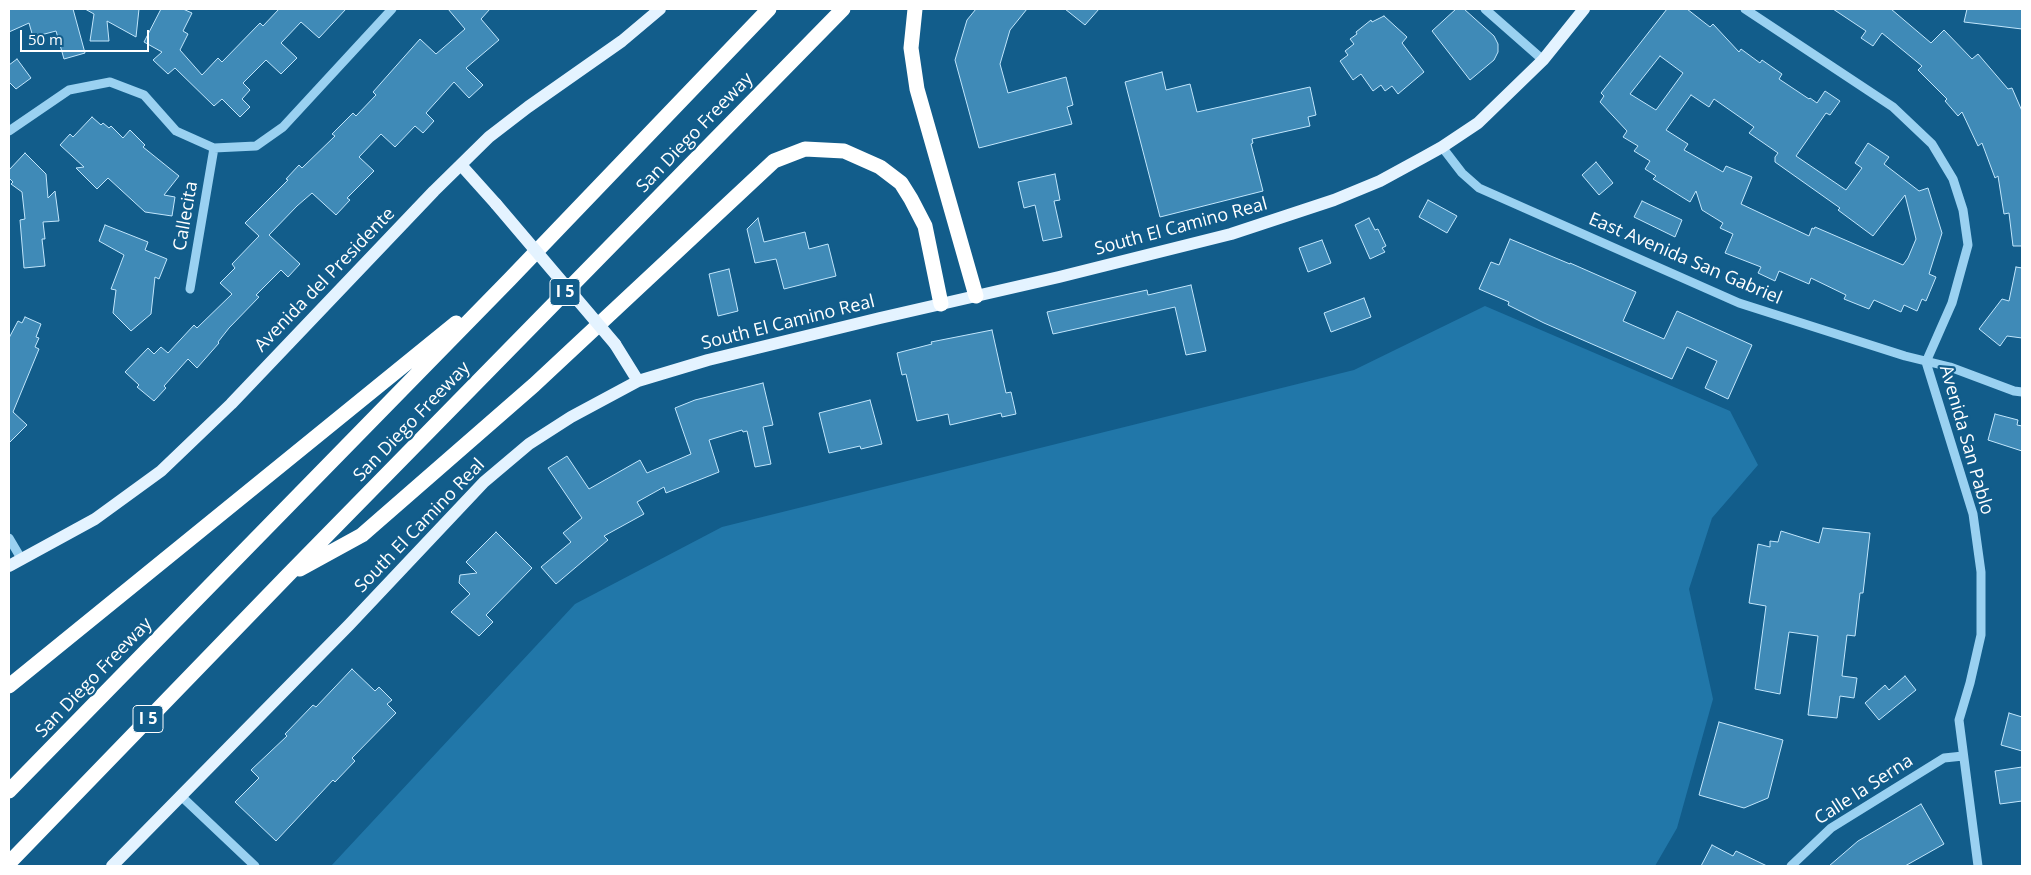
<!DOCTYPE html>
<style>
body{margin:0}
#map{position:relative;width:2031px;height:875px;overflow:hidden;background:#125d8b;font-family:"Open Sans",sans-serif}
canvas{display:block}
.frame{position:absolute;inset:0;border:10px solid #fff;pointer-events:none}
.scale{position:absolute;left:20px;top:30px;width:129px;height:22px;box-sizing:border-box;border:2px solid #fff;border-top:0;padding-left:6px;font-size:15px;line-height:18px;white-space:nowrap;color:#fff;-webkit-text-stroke:4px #125d8b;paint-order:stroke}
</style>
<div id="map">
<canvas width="2031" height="875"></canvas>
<div class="frame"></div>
<div class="scale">50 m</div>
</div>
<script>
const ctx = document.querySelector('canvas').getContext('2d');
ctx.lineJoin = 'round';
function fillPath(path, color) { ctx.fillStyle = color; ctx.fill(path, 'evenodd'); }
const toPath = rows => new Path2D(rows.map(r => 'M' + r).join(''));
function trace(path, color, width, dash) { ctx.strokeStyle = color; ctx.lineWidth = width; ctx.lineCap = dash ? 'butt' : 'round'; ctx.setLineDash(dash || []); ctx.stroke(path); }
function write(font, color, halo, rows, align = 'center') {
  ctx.font = font + ' "Open Sans",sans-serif'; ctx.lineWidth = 4.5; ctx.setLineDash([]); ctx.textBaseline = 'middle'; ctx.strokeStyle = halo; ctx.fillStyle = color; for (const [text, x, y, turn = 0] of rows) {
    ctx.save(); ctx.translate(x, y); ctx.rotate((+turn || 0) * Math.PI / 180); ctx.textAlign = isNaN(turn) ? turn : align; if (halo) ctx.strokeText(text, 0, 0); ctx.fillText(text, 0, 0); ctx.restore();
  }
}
fillPath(toPath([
 [1485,306,1730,411,1758,465,1712,518,1689,589,1713,699,1677,828,1655,866,331,866,575,604,722,527,1354,370]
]), '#2177a9');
const building = toPath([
 [9,9,73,9,85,53,64,59,56,31,33,37,29,23,9,32,9,9],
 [85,9,139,9,136,37,107,21,109,41,90,41,94,14,85,9],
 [161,9,183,9,192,13,183,31,188,34,180,50,202,75,218,58,222,62,260,23,263,26,279,9,346,9,319,38,301,22,281,43,297,58,281,74,266,60,243,83,250,90,242,99,250,107,240,117,222,99,214,106,175,68,168,74,153,60,162,52,144,42,161,9],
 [448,9,490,9,481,19,499,40,466,68,483,85,469,98,454,82,426,113,434,121,423,133,415,126,395,147,381,134,359,157,374,171,347,198,350,200,336,215,312,193,297,206,269,235,300,264,288,277,281,270,256,295,259,297,229,328,218,342,219,343,197,368,188,359,164,386,166,388,154,401,137,387,139,385,125,372,148,348,154,354,161,347,168,353,194,325,197,328,232,294,220,283,235,268,232,264,259,236,245,223,288,180,286,179,299,165,302,168,335,136,332,134,353,113,356,116,376,95,373,92,420,39,436,54,465,29,448,9],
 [976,9,1027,9,1010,30,1000,64,1008,93,1066,77,1073,105,1067,107,1072,124,979,148,955,60,967,20,976,9],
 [1065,9,1099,9,1085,25,1065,9],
 [1456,9,1464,9,1494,36,1498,44,1498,52,1494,60,1470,80,1432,31,1456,9],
 [1667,9,1687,9,1710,27,1713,24,1739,52,1741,49,1760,63,1762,60,1782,74,1779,79,1809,99,1810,98,1817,103,1825,91,1840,101,1830,115,1826,113,1796,156,1846,190,1862,168,1855,163,1868,143,1889,157,1884,164,1919,191,1928,188,1942,233,1929,274,1936,277,1926,301,1922,299,1917,311,1904,305,1901,312,1874,300,1869,309,1844,299,1846,295,1811,278,1809,284,1779,271,1775,281,1758,273,1761,267,1725,253,1733,234,1720,228,1723,223,1702,210,1696,191,1690,202,1653,179,1656,176,1645,169,1650,161,1634,151,1638,146,1623,137,1627,131,1600,102,1604,96,1601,93,1667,9],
 [1660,56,1683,73,1656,110,1630,94,1660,56],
 [1691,95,1709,107,1714,99,1754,127,1749,133,1778,153,1775,157,1775,162,1840,208,1838,210,1873,236,1905,195,1916,239,1908,258,1903,265,1815,227,1814,229,1812,228,1809,236,1741,204,1752,177,1726,166,1723,172,1684,150,1688,144,1666,130,1691,95],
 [1833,9,1891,9,1931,43,1944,30,1972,59,1978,54,2008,89,2012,88,2022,111,2022,246,2013,246,2009,213,2004,214,1998,176,1995,178,1982,143,1978,146,1962,112,1958,116,1945,101,1947,99,1918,70,1922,66,1882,33,1873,46,1861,38,1866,31,1833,9],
 [1967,9,2022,9,2022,29,1964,22,1967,9],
 [1384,16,1407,37,1402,43,1424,72,1398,94,1392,86,1385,91,1381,85,1373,91,1361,74,1353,80,1340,61,1348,55,1345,51,1354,44,1350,39,1357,34,1356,32,1371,20,1372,22,1384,16],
 [17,59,31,78,16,89,9,82,9,65,17,59],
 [1162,72,1166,90,1190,84,1197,112,1310,87,1316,115,1308,117,1310,126,1252,139,1253,143,1251,144,1263,191,1160,217,1125,82,1162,72],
 [92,117,101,125,103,123,109,128,111,126,123,138,130,130,145,145,143,147,179,176,164,195,175,197,172,216,145,212,108,178,97,189,76,168,84,167,60,145,70,134,73,137,92,117],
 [25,153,46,174,48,198,55,191,59,221,43,222,45,239,42,239,45,266,24,268,20,220,25,219,22,192,11,184,13,182,9,178,9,170,25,153],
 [1596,162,1613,183,1599,195,1582,175,1596,162],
 [1055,174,1060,200,1054,201,1062,237,1043,241,1035,205,1024,208,1018,182,1055,174],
 [1428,200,1457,216,1447,233,1419,217,1428,200],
 [1642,201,1682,220,1675,237,1634,217,1642,201],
 [758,218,764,242,805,232,809,249,828,244,836,276,784,289,776,259,755,263,747,229,758,218],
 [1369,218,1375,230,1378,229,1386,246,1382,248,1385,252,1370,259,1355,225,1369,218],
 [105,225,148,242,145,250,167,259,159,279,155,277,151,314,131,331,113,313,116,290,111,289,124,255,99,241,105,225],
 [1510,239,1570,264,1570,263,1636,292,1623,321,1664,339,1677,311,1752,345,1728,399,1705,388,1717,361,1687,347,1672,379,1544,323,1508,305,1509,302,1479,289,1491,262,1499,265,1510,239],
 [1322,240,1331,263,1308,272,1299,248,1322,240],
 [2016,267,2022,268,2022,338,2007,336,2000,346,1979,329,2002,299,2009,301,2016,267],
 [729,269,738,311,718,316,709,274,729,269],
 [1191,285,1206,351,1186,355,1175,307,1053,334,1047,312,1147,290,1148,295,1191,285],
 [1364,298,1371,317,1331,332,1324,313,1364,298],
 [25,317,41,324,36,337,39,338,35,347,39,349,13,412,27,425,9,443,9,338,18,321,22,323,25,317],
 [992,330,1006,393,1011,392,1016,414,1002,417,1001,413,950,425,948,414,917,421,906,374,902,375,897,353,932,344,931,342,992,330],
 [763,383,773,425,763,427,771,464,755,467,747,431,743,432,742,430,709,440,719,472,666,493,664,487,637,502,644,514,604,536,608,540,556,584,541,567,571,542,563,533,582,518,548,468,567,456,589,489,640,460,647,473,691,454,675,408,695,400,763,383],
 [870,400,882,444,861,449,860,446,829,453,819,413,870,400],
 [1995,414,2018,420,2017,425,2022,426,2022,451,1988,440,1995,414],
 [1823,528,1870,533,1863,593,1860,593,1855,636,1847,635,1842,676,1857,678,1854,698,1840,696,1837,718,1808,715,1818,636,1789,632,1780,694,1755,689,1766,606,1749,603,1758,544,1770,547,1770,541,1778,542,1781,531,1819,543,1823,528],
 [496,532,532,568,486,615,493,622,479,636,451,612,470,594,459,583,460,575,477,573,466,562,496,532],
 [352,669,375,691,379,687,392,700,387,704,396,713,352,758,355,761,335,782,333,780,276,841,235,802,259,778,251,770,287,736,285,734,313,705,316,707,352,669],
 [1905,676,1916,690,1879,720,1865,703,1885,685,1889,690,1905,676],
 [2009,713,2022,717,2022,751,2001,745,2009,713],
 [1719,722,1783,740,1768,798,1744,808,1699,795,1719,722],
 [2022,767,2022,801,2000,804,1995,771,2022,767],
 [1921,804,1944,844,1905,866,1829,866,1858,841,1921,804],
 [1712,845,1733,856,1736,851,1767,866,1701,866,1712,845]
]);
fillPath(building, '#3f8ab7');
trace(building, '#c1e6fc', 1);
trace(toPath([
 [1485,9,1543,60],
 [1745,9,1893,107,1932,144,1953,179,1963,210,1968,245,1952,303,1926,362,1973,514,1981,572,1981,635,1970,683,1959,720,1978,866],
 [9,131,69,90,110,82,144,95,176,131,214,148,256,146,283,127,392,9],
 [1442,147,1462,173,1479,188,1739,303,1905,356,1950,367,2014,391,2022,392],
 [190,289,214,148],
 [9,538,22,560],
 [181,796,255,866],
 [1791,866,1831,828,1944,758,1963,756]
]), '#9ad1f1', 9);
trace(toPath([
 [461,165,496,204],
 [615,344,638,381],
 [9,566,95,519,161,471,231,404,434,191,489,137,528,107,622,41,660,9],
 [112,866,349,625,484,482,529,444,571,417,638,381,708,360,880,318,1059,277,1231,234,1334,200,1380,181,1424,157,1442,147,1478,123,1543,60,1584,9]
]), '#e4f3ff', 12);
trace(toPath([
 [915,9,911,48,917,89,976,296],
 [300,569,362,535,534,385,774,161,805,149,844,151,880,167,901,183,911,199,925,226,941,304],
 [9,686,456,323],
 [9,791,510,279,769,9],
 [9,863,287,576,843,9]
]), '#fff', 15);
trace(toPath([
 [496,204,615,344]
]), '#e4f3ff', 12);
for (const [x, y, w] of [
 [565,292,30],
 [148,719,30]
]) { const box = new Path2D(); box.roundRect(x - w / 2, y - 13.5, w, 27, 4); ctx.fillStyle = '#125d8b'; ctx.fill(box); trace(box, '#fff', 1); }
write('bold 16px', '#fff', null, [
 ["I 5",565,292],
 ["I 5",148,719]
]);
write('18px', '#fff', '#125d8b', [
 ["San Diego Freeway",695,133,-46],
 ["Callecita",186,216,-80],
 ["South El Camino Real",1181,227,-15],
 ["East Avenida San Gabriel",1685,259,23],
 ["Avenida del Presidente",325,280,-46],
 ["South El Camino Real",788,323,-14],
 ["San Diego Freeway",412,422,-46],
 ["Avenida San Pablo",1966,440,74],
 ["South El Camino Real",420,526,-46],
 ["San Diego Freeway",94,678,-46],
 ["Calle la Serna",1864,790,-33]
]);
</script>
